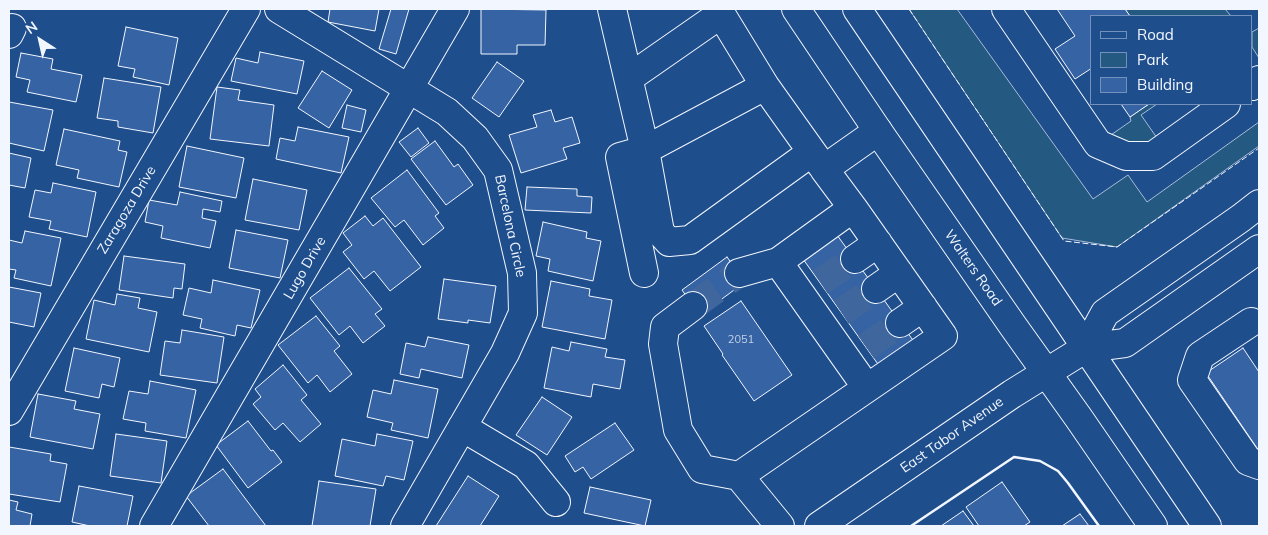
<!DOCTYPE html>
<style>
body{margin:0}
#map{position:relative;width:1268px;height:535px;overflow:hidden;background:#1f4e8c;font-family:Mulish,sans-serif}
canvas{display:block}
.frame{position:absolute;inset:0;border:10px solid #f2f6ff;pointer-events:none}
.legend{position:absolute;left:1090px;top:15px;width:162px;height:90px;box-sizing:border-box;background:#1f4e8c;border:1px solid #7391ba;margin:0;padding:6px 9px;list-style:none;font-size:15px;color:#f2f6ff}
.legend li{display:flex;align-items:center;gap:10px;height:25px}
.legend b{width:25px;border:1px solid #7391ba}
.north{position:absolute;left:15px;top:15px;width:50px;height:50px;-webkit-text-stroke:4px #1f4e8c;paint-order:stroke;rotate:325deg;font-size:14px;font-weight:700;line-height:20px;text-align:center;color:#f2f6ff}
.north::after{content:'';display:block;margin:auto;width:18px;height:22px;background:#f2f6ff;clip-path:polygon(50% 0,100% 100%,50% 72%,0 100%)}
</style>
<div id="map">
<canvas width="1268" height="535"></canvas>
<div class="frame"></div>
<ul class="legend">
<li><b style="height:6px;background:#1f4e8c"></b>Road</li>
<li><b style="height:14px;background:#245a82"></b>Park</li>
<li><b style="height:14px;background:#3563a3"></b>Building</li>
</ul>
<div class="north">N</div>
</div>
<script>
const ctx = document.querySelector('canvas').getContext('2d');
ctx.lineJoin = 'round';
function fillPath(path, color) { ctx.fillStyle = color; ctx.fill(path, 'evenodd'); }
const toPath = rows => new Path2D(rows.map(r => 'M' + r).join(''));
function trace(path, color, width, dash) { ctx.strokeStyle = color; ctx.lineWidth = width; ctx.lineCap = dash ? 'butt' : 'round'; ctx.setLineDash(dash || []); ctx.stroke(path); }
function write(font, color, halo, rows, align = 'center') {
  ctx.font = font + ' Mulish,sans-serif'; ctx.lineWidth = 4; ctx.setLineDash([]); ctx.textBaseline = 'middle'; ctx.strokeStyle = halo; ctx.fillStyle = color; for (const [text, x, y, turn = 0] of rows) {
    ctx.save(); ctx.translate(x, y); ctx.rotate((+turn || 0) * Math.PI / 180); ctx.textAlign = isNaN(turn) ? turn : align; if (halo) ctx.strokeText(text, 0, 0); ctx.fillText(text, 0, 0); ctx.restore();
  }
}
const green = toPath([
 [909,9,957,9,1093,199,1128,175,1147,202,1259,122,1259,146,1117,247,1062,238,909,9],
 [1125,9,1225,9,1231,16,1130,16,1125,9],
 [1259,28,1259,58,1252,47,1252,32,1259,28],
 [1149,104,1157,104,1141,115,1164,148,1098,144,1131,121,1130,117,1149,104]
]);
fillPath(green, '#245a82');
trace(green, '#a8bbd7', 1);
const building = toPath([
 [330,9,379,9,375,31,328,22,330,9],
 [391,9,409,9,396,54,379,49,391,9],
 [481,9,546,10,545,45,517,45,517,54,481,54,481,9],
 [1057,9,1125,9,1130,16,1092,16,1092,68,1075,79,1055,49,1075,36,1057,9],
 [126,27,178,38,169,85,133,77,135,69,118,66,126,27],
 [260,52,304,61,297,94,231,81,236,58,258,63,260,52],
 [21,53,53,59,51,69,82,75,76,102,27,92,30,80,16,77,21,53],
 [497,62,524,81,499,117,472,98,497,62],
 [322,71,352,90,329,128,298,108,322,71],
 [104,78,161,87,153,133,118,127,118,121,97,118,104,78],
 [217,87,240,90,238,100,274,105,269,146,210,139,217,87],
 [9,102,53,110,44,151,9,143,9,102],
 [1121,104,1149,104,1130,117,1121,104],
 [347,105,366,110,361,132,342,128,347,105],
 [551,110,555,122,572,117,580,143,563,148,567,159,521,173,509,135,537,127,533,115,551,110],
 [298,127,349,137,341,173,276,159,280,138,295,141,298,127],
 [418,128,429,143,411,157,399,142,418,128],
 [64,129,120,141,118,150,127,152,119,187,77,178,79,170,56,165,64,129],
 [435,141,454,167,458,164,473,185,446,205,411,159,435,141],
 [187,146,244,158,236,198,179,187,187,146],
 [9,153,31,158,25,188,9,185,9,153],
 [407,170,439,213,435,216,444,228,423,245,404,220,395,227,371,198,407,170],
 [253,179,307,190,299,230,245,220,253,179],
 [53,183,96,192,87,237,49,229,51,221,29,217,35,190,51,193,53,183],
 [527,187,577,189,577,196,592,197,591,213,525,210,527,187],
 [180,192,222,201,220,212,203,209,202,218,216,221,210,248,161,238,163,226,145,222,149,200,177,205,180,192],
 [365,216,373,226,383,218,421,267,390,291,374,271,364,279,343,252,352,245,343,233,365,216],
 [543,222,587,232,586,238,601,241,593,281,548,271,550,259,536,256,543,222],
 [236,230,288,240,280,278,229,268,236,230],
 [25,231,61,238,51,286,14,278,16,270,9,269,9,240,22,243,25,231],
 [837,235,915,343,880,367,803,259,837,235],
 [124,256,185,264,182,289,174,288,173,298,119,290,124,256],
 [727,257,745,282,700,315,682,290,727,257],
 [349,268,382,309,375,314,385,326,363,343,350,326,339,335,310,298,349,268],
 [444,279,496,286,490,323,468,320,468,323,438,319,444,279],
 [213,280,260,290,251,328,237,325,235,336,200,328,202,319,183,315,189,288,211,293,213,280],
 [551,281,590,289,589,296,612,300,605,339,542,327,551,281],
 [9,287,41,293,34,327,9,322,9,287],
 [117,294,140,298,138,308,157,312,149,352,86,339,94,300,115,305,117,294],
 [741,301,792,375,754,401,722,355,723,354,704,326,741,301],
 [316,316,340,346,334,351,352,374,330,392,317,375,308,383,278,345,316,316],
 [182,330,224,337,217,383,160,375,165,341,180,343,182,330],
 [428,337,469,345,462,378,421,369,419,378,400,374,406,343,425,347,428,337],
 [571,342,607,349,605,357,625,360,620,389,593,384,591,397,544,388,552,347,569,351,571,342],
 [74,348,120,358,114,387,102,384,99,398,65,391,74,348],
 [1243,348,1259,372,1259,451,1206,373,1243,348],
 [283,365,307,395,301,400,321,424,300,442,283,423,275,430,253,404,261,397,255,389,283,365],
 [394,380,438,389,428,438,391,430,393,423,367,417,373,390,391,394,394,380],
 [150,381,196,390,186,438,145,431,146,423,123,419,129,391,148,394,150,381],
 [38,394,76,401,74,409,100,414,93,449,30,437,38,394],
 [542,397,572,417,547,455,516,435,542,397],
 [248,421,271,451,273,450,282,462,248,488,216,445,248,421],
 [615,423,634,450,591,479,583,467,575,472,565,456,615,423],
 [116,434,167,441,161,483,110,476,116,434],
 [377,434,413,441,404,480,386,476,383,486,335,476,342,439,375,446,377,434],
 [9,447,51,454,50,461,67,464,60,502,9,494,9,447],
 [223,469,266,526,209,526,186,496,223,469],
 [468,476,499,496,480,526,436,526,468,476],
 [319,481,376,489,370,526,312,526,319,481],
 [1002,482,1030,522,1024,526,979,526,966,507,1002,482],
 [79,486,133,496,127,526,90,526,72,522,79,486],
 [590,487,651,500,645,526,584,513,590,487],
 [9,500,18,502,16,510,32,514,30,526,9,526,9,500],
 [963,511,974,526,941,526,963,511],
 [1080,514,1089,526,1062,526,1080,514]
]);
fillPath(building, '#3563a3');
trace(building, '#f2f6ff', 1);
trace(toPath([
 [820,282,855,259],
 [693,306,739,273],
 [841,312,876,289],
 [866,347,900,323]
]), '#3f679d', 28, [28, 14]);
const minor = toPath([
 [279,9,447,112,475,138,498,170,522,273,523,313,505,353,405,526],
 [612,9,645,150,765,86,721,14,629,78],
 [1006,9,1098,144,1126,156,1153,156,1226,104],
 [9,34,12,28],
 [765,86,822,166],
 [1252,86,1259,80],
 [853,208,778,262,867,388],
 [855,259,878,243],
 [644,273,620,157,645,150,660,232,669,242,690,240,812,152],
 [739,273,778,262],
 [876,289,899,273],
 [693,306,665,327,663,344,678,430,702,469,739,476,780,526],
 [1251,322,1200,356,1192,380,1248,461,1259,465],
 [900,323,923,307],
 [1086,348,1105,313,1241,218,1259,204],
 [1086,348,1125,343,1259,249],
 [9,411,246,9],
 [462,427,526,465,556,502],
 [739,476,943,336,853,208,824,169,878,131],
 [154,526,455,9]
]);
const major = toPath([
 [796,9,878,131,1013,326,1078,417,1153,526],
 [857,9,1207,526],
 [819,526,1012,394,1086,348]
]);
trace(minor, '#f2f6ff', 30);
trace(major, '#f2f6ff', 30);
trace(minor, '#1f4e8c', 28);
trace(major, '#1f4e8c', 28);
trace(toPath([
 [909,9,1064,241,1117,247,1259,148]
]), '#f2f6ff', 1, [6, 2.5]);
trace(toPath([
 [911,526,1014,457,1040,461,1058,471,1068,483,1099,526]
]), '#f2f6ff', 2.5);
write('11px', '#c3d1e8', null, [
 ["2051",741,340]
]);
write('14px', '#f2f6ff', '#1f4e8c', [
 ["Zaragoza Drive",127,210,-59],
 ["Barcelona Circle",510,226,78],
 ["Lugo Drive",305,268,-60],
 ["Walters Road",973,268,55],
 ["East Tabor Avenue",952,435,-35]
]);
</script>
